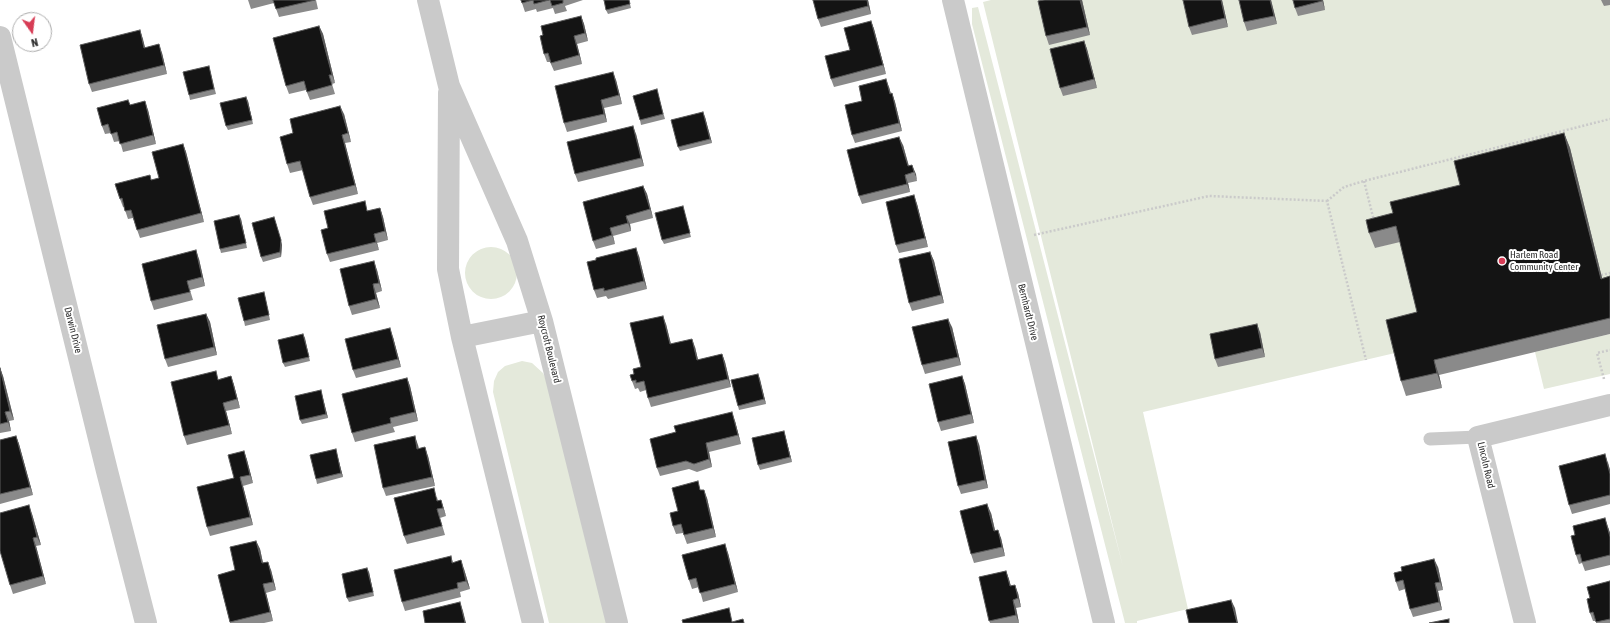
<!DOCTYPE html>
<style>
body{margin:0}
#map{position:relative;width:1610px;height:623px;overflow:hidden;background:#fff;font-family:"Asap Condensed",sans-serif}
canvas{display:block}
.north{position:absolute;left:12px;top:12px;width:40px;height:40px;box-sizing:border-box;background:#fff;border:1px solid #ababab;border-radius:50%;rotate:166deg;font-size:11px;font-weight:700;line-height:16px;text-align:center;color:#2d2d2d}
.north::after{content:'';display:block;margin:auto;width:14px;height:18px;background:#d73c55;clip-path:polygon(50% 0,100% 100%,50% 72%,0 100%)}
</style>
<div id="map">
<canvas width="1610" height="623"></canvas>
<div class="north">N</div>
</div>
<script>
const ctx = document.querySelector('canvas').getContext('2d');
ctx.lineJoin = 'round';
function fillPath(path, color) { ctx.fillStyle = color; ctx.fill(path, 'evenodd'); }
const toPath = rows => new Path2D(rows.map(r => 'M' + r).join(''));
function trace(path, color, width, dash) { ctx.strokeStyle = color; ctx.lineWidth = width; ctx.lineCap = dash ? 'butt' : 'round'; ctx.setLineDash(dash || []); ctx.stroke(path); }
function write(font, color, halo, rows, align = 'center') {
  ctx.font = font + ' "Asap Condensed",sans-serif'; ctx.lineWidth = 4; ctx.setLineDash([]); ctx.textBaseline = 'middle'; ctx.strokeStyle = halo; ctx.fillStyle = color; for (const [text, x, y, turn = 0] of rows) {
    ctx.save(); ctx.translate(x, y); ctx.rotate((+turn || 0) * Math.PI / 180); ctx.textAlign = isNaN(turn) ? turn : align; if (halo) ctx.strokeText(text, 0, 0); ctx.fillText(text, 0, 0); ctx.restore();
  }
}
fillPath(toPath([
 [991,0,1610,0,1610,293,1465,200,1375,248,1401,241,1423,327,1395,353,1143,412,1188,609,1137,621,1137,623,1125,623,972,24,972,8,978,7,1123,567,983,2],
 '465 273a26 26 0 1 1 52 0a26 26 0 1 1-52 0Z',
 [1610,334,1610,374,1544,389,1535,352],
 [522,361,532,363,543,373,549,385,607,623,549,623,493,392,494,381,498,372,505,366]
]), '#e4e9db');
trace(toPath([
 [1364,181,1374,221],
 [1327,201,1344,187,1364,181,1610,119],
 [1034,235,1209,196,1327,201,1366,360],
 [1601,275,1610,273],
 [1604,379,1597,353,1610,350]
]), '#cacaca', 2.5, [2, 2]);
trace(toPath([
 [1430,439,1478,437]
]), '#cacaca', 13);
trace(toPath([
 [428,0,449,86,517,241,542,321,617,623],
 [953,0,1104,623],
 [0,37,107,471,146,623],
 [449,93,448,269,462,337,533,623],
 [462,337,542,321],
 [1525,623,1478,437,1610,405]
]), '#cacaca', 22);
fillPath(toPath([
 [248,0,316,0,318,9,279,17,274,3,251,9],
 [521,0,583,0,565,6,567,11,555,14,553,8,537,12,536,9,525,12],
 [629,0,631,8,608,14,606,10],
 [813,0,868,0,871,14,821,27,818,19],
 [1044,0,1082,0,1090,35,1049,45,1046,36],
 [1222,0,1228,27,1192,35,1189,27],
 [1271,0,1277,24,1247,31,1244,22],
 [1323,0,1325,10,1298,16,1295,8],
 [1601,0,1610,0,1610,5,1604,6],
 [581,16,584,24,588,41,577,44,582,64,554,71,550,62,547,62,544,54,543,35],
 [871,21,874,29,886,74,834,87,831,79,850,50],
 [319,26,323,34,335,83,332,84,335,94,310,100,306,90,289,94,286,86],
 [140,30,145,48,162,53,167,74,92,92,89,84],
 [1084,41,1087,49,1097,88,1063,96,1060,88],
 [210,70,216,94,190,100,189,95],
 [616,80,622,104,604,108,607,122,567,132,564,123],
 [889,87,891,94,892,93,895,102,902,131,855,143,852,135,862,101],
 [658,94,665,119,641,125,640,120],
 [128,100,130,105,148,110,156,144,123,152,120,141,114,142,111,133,105,134,102,126],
 [248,101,253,124,228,130,226,126],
 [344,114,351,142,345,143,358,194,313,205,310,197,303,170,290,173,287,164,293,133],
 [705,117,712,143,680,151,678,147],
 [1564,133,1570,148,1602,278,1610,276,1610,334,1439,375,1442,388,1406,396,1401,381,1417,312,1400,242,1375,248,1369,233,1393,213,1460,185],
 [636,134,644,166,578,182,575,174],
 [183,144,186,152,204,222,140,238,133,218,128,219,124,207,123,207,120,199,152,180,159,178],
 [903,145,909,166,912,165,917,181,908,183,910,192,862,204,859,196],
 [643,186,647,194,653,218,630,224,631,231,613,236,615,244,596,249,593,241],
 [917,204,928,247,899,253,896,245],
 [380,208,383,217,388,240,377,243,379,250,330,262,327,254,328,228,368,211],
 [684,211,691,237,664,244,662,240],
 [274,217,282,245,281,257,263,262,261,257],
 [241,219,247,248,221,253,220,249],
 [930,252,934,261,944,303,912,311,909,303],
 [639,256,647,289,608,299,606,296,597,298,594,290],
 [199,259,205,286,190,290,193,300,154,310,151,301],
 [377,270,382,291,376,293,380,308,352,315,349,306],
 [264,292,265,296,270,320,245,326,244,321],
 [206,314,210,322,217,355,168,367,165,359],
 [666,324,671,344,695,347,698,360,722,354,725,362,731,387,651,407,648,398,646,390,640,392,638,388,635,389,632,381,634,374,641,367],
 [952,327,961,365,925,374,922,365],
 [1260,332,1265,357,1218,367,1215,359],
 [303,334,310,361,285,367,283,363],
 [393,337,401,367,356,378,353,370],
 [0,368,3,376,14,420,9,421,11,431,0,433],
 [758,374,766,404,739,410,738,406],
 [231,376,234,385,240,408,226,411,232,434,187,445,184,436,219,379],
 [962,376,965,384,974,423,941,431,938,422],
 [407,378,410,386,418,421,393,427,395,432,355,442,352,433],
 [321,390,328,418,302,424,300,420],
 [735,421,741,444,709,452,712,467,697,472,689,469,660,476,657,468],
 [785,435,792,462,760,470,758,465],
 [16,436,19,444,33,495,0,504,0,440],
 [979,444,988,488,961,494,958,486],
 [418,445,419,449,428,456,435,486,386,496,383,488],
 [244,451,247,460,253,483,243,486,253,525,210,536,207,527,234,478],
 [337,454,343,477,317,484,316,479],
 [1608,462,1610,470,1610,504,1572,514,1569,505],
 [701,490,707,498,716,537,687,544,683,533,676,534,673,526,678,511],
 [437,497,438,501,441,500,446,516,440,518,445,535,407,544,404,536],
 [991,513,995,530,1001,538,1005,556,974,563,971,554],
 [32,514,41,545,36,546,46,584,13,594,10,585],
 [1608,527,1610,533,1610,565,1585,571,1582,563,1579,564,1576,555],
 [256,541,260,549,263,563,271,570,276,590,266,593,273,621,264,623,230,623,218,575,235,570],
 [728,553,738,592,703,602,699,587,692,589,689,580],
 [451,556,453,562,464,569,470,589,460,592,461,597,405,611,402,602],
 [1438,567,1443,590,1438,591,1442,610,1413,617,1410,609,1405,589,1399,591,1396,582],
 [1006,571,1011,586,1018,593,1021,607,1016,608,1019,623,990,623,979,577],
 [369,572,374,596,349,602,347,598],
 [1610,581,1610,623,1596,623,1596,621,1593,621,1590,613,1590,598]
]), '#8a8a8a');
fillPath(toPath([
 [867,0,868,0,871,14,868,6],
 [1080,0,1082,0,1090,35,1087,27],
 [1221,0,1222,0,1228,27,1225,18],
 [1270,0,1271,0,1277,24,1274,16],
 [1322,0,1323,0,1325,10],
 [581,16,584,24,588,41,585,33],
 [871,21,874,29,886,74,883,65],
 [319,26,323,34,335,83,332,75],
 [140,30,143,39,147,56,144,48],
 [574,36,577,44,582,64,579,55],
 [1084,41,1087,49,1097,88,1094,79],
 [159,44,162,53,167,74,164,65],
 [613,72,616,80,622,104,619,95],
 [886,79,889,87,893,102,890,94],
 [892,93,895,102,902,131,899,123],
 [246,97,248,101,253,124,252,120],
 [601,100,604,108,607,122,604,114],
 [145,101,148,110,156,144,153,135],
 [340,106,344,114,351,142,348,133],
 [703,112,705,117,712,143,710,139],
 [633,126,636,134,644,166,641,158],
 [1564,133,1570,148,1606,294,1601,279],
 [342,135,345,143,358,194,355,185],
 [899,137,903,145,911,175,908,166],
 [183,144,186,152,204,222,201,213],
 [912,165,916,174,917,181,914,172],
 [905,175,908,183,910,192,907,184],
 [643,186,647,194,653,218,650,209],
 [914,195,917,204,928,247,925,238],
 [380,208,383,217,388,240,385,231],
 [239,215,241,219,247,248,246,243],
 [626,216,630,224,631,231,628,223],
 [274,217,282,245,281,257,280,252],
 [610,228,613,236,615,244,612,235],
 [374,234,377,243,379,250,376,242],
 [636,248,639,256,647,289,644,281],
 [196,250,199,259,205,286,202,277],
 [930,252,934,261,944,303,941,295],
 [374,261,377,270,382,291,379,283],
 [373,284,376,293,380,308,376,299],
 [206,314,210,322,217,355,214,347],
 [663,316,666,324,673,353,670,344],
 [948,319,952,327,961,365,958,357],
 [1257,324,1260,332,1265,357,1262,348],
 [390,328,393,337,401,367,398,359],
 [303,334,305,338,310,361,309,357],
 [692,339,695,347,700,368,697,360],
 [722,354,725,362,731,387,728,379],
 [1434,360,1439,375,1442,388,1437,373],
 [0,368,3,376,14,420,10,411],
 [758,374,760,379,766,404,764,399],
 [231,376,234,385,240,408,237,399],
 [962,376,965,384,974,423,971,414],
 [407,378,410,386,418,421,415,412],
 [321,390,322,395,328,418,326,414],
 [223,403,226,411,232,434,229,425],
 [5,412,9,421,11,431,8,422],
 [732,412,735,421,741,444,738,435],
 [784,431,785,435,792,462,790,457],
 [16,436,19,444,33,495,30,487],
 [415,436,418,445,420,457,417,449],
 [976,436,979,444,988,488,985,480],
 [706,443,709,452,712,467,709,459],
 [425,447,428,456,435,486,432,477],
 [336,449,337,454,343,477,341,473],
 [244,451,247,460,253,483,250,475],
 [1605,454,1610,470,1610,474],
 [240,477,243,486,253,525,250,517],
 [704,490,707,498,716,537,713,528],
 [441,500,444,509,446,516,443,508],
 [987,504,991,513,997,539,994,531],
 [29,505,32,514,41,545,37,537],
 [1605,518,1610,533,1610,537],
 [998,530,1001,538,1005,556,1002,547],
 [33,538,36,546,46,584,43,576],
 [256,541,260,549,265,572,262,563],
 [725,544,728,553,738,592,735,584],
 [1434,559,1438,567,1443,590,1440,582],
 [461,560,464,569,470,589,466,581],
 [268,562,271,570,276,590,273,582],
 [367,568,369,572,374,596],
 [1006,571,1009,579,1013,595,1010,586],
 [1435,583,1438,591,1442,610,1439,602],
 [263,584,266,593,273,621,270,612],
 [1015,585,1018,593,1021,607,1018,598],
 [1013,600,1016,608,1019,623,1016,615],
 [1231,600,1235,608,1238,623,1237,623],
 [460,602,463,611,466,623,465,623]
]), '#5a5a5a');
const building = toPath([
 [273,0,315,0,276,9,273,0],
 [521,0,549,0,534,4,533,0,522,3,521,0],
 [550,0,563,0,563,3,552,6,550,0],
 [604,0,629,0,630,4,606,10,604,0],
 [813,0,867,0,868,6,818,19,813,0],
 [1044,0,1080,0,1087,27,1046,36,1038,1,1044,0],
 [1183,0,1221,0,1225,18,1189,27,1183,0],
 [1239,0,1270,0,1274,16,1244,22,1239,0],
 [1293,0,1322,0,1322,1,1295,8,1293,0],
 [581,16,585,33,574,36,579,55,551,63,548,53,544,54,540,36,543,35,541,26,581,16],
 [871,21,883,65,831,79,825,56,850,50,844,28,871,21],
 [319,26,332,75,329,75,332,85,307,92,304,81,286,86,273,38,319,26],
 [140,30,144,48,159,44,164,65,89,84,80,45,140,30],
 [1084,41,1094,79,1060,88,1050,49,1084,41],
 [209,66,214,89,189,95,183,72,209,66],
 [613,72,619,95,601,100,604,114,564,123,555,86,613,72],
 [886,79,890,94,892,93,899,123,852,135,845,105,862,101,859,86,886,79],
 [657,89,663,114,640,120,633,96,657,89],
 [246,97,252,120,226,126,220,103,246,97],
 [128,100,130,105,145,101,153,135,120,144,117,132,111,134,108,124,102,126,97,108,128,100],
 [340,106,348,133,342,135,355,185,310,197,300,161,287,164,280,137,293,133,290,119,340,106],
 [703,112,710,139,678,147,671,120,703,112],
 [633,126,641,158,575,174,567,142,633,126],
 [1564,133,1601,279,1610,276,1610,318,1434,360,1437,373,1401,381,1386,320,1417,312,1396,226,1369,233,1366,220,1393,213,1390,202,1460,185,1454,161,1564,133],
 [899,137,908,166,912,165,914,172,905,175,907,184,859,196,847,150,899,137],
 [183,144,201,213,137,230,131,210,125,211,122,198,120,199,115,184,150,175,151,180,159,178,152,152,183,144],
 [643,186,650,209,626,216,628,223,610,228,612,235,593,241,583,202,643,186],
 [914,195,925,238,896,245,886,202,914,195],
 [365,201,367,211,380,208,385,231,374,234,376,242,327,254,321,230,328,228,324,211,365,201],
 [683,206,690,233,662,240,655,213,683,206],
 [239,215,246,243,220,249,214,221,239,215],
 [274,217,281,240,280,252,261,257,252,223,274,217],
 [636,248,644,281,604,291,604,288,594,290,587,262,596,260,596,258,636,248],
 [196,250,202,277,187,281,190,292,151,301,142,264,196,250],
 [930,252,941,295,909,303,899,259,930,252],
 [374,261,379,283,373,284,376,299,349,306,340,269,374,261],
 [264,292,269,315,244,321,238,298,264,292],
 [206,314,214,347,165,359,157,325,206,314],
 [663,316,670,344,692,339,697,360,722,354,728,379,648,398,644,381,636,383,636,380,632,381,630,375,634,374,633,369,641,367,630,323,663,316],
 [948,319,958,357,922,365,912,327,948,319],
 [1257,324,1262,348,1215,359,1210,334,1257,324],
 [390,328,398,359,353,370,345,339,390,328],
 [303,334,309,357,283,363,278,340,303,334],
 [0,368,10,411,5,412,8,422,0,424,0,368],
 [216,371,218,380,231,376,237,399,223,403,229,425,184,436,171,382,216,371],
 [758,374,764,399,738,406,731,380,758,374],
 [962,376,971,414,938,422,929,384,962,376],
 [407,378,415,412,390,418,391,423,352,433,342,394,407,378],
 [321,390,326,414,300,420,295,396,321,390],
 [732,412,738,435,706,443,709,459,694,464,686,461,657,468,650,439,676,432,674,426,732,412],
 [784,431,790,457,758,465,752,438,784,431],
 [16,436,30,487,0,494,0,440,16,436],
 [415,436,417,449,425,447,432,477,383,488,374,445,415,436],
 [976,436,985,480,958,486,948,442,976,436],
 [336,449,341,473,316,479,310,455,336,449],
 [244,451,250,475,240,477,250,517,207,527,197,487,234,478,228,455,244,451],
 [1605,454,1610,474,1610,495,1569,505,1559,466,1605,454],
 [698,481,700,490,704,490,713,528,684,535,681,524,673,526,670,513,678,511,672,488,698,481],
 [434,488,437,501,441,500,443,508,437,509,442,526,404,536,394,498,434,488],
 [987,504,994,531,998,530,1002,547,971,554,960,511,987,504],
 [29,505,37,537,33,538,43,576,10,585,0,551,0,513,29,505],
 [1605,518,1610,537,1610,555,1582,562,1580,554,1576,555,1571,536,1575,535,1573,526,1605,518],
 [256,541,262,563,268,562,273,582,263,584,270,612,230,622,218,575,235,570,230,547,256,541],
 [725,544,735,584,700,593,696,578,689,580,682,555,725,544],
 [451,556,452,563,461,560,466,581,457,583,458,588,402,602,394,570,451,556],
 [1434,559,1440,582,1435,583,1439,602,1410,609,1403,580,1396,582,1394,573,1402,571,1401,567,1434,559],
 [367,568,373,592,347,598,342,574,367,568],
 [1006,571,1010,586,1015,585,1018,598,1013,600,1016,615,989,621,979,577,1006,571],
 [1610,581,1610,619,1596,622,1593,612,1590,613,1587,599,1590,598,1587,587,1610,581],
 [1231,600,1237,623,1189,623,1186,610,1231,600],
 [460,602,465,623,425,623,423,611,460,602],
 [729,608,732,622,743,619,744,623,683,623,682,620,729,608],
 [1449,619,1449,623,1429,623,1449,619]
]);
fillPath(building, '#141414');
trace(building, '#5a5a5a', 1);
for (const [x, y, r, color] of [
 [1502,261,4,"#d73c55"]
]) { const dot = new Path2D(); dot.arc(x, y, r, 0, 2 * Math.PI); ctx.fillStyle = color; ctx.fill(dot); trace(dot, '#fff', 1.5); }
write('10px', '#2d2d2d', '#fff', [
 ["Harlem Road",1510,255],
 ["Community Center",1510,267]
], 'left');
write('10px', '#2d2d2d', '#fff', [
 ["Bernhardt Drive",1028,312,76],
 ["Darwin Drive",73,330,76],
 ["Roycroft Boulevard",549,349,76],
 ["Lincoln Road",1486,465,77]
]);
</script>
